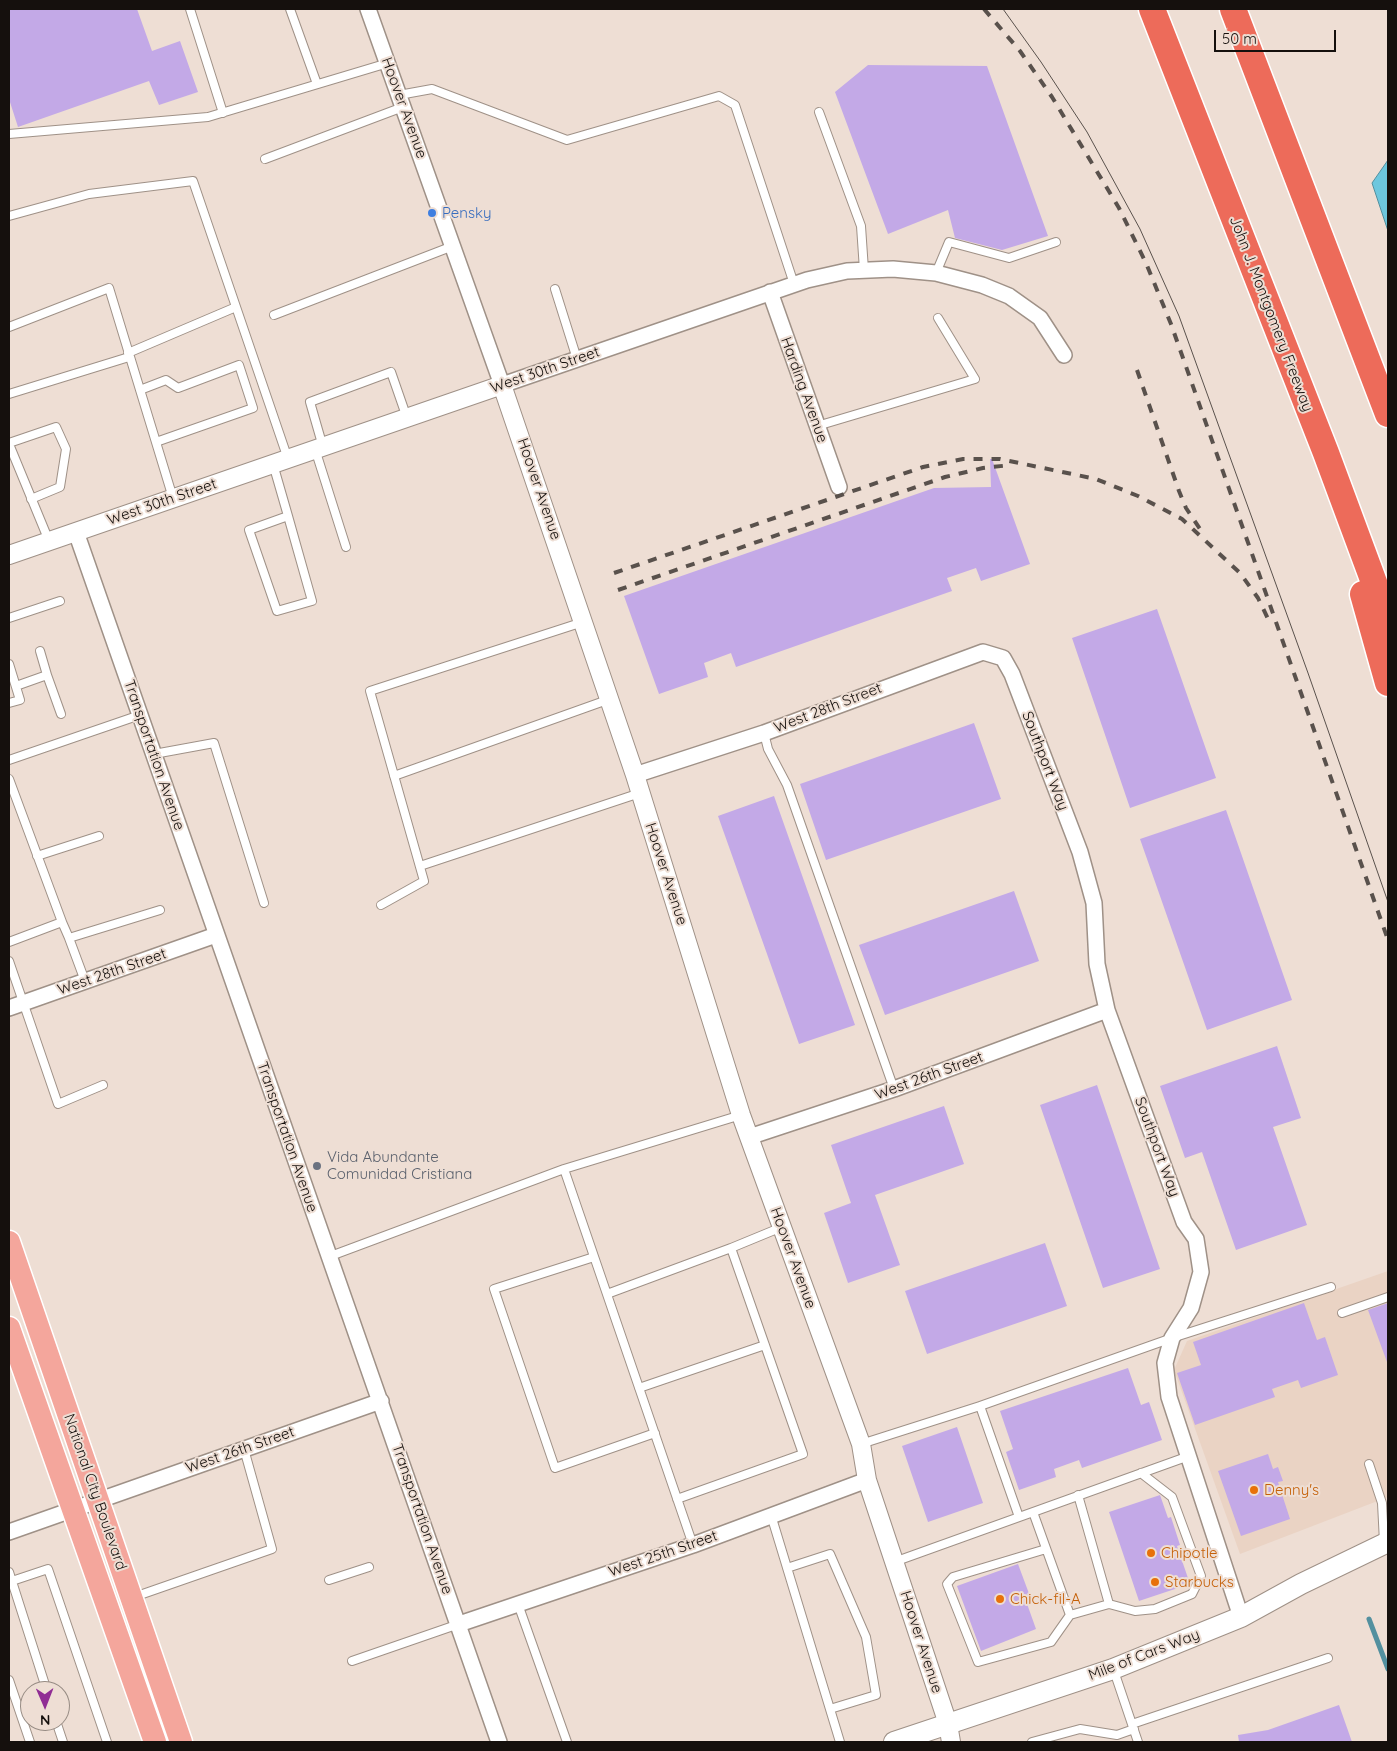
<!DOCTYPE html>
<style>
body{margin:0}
#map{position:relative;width:1397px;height:1751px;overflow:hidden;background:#eeded4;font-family:Quicksand,sans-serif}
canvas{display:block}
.frame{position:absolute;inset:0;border:10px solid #15100d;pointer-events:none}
.north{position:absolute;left:20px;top:1681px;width:50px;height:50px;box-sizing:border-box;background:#eeded4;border:1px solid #978c84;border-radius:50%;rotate:179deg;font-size:14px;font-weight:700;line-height:20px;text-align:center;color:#15100d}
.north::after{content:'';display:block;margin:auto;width:18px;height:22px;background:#902d94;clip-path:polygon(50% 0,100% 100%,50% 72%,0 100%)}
.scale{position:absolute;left:1214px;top:30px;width:122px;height:22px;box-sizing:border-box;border:2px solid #15100d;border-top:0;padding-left:6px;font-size:15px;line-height:18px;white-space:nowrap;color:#15100d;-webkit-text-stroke:4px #eeded4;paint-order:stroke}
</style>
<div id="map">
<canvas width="1397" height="1751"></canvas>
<div class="frame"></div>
<div class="north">N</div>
<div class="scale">50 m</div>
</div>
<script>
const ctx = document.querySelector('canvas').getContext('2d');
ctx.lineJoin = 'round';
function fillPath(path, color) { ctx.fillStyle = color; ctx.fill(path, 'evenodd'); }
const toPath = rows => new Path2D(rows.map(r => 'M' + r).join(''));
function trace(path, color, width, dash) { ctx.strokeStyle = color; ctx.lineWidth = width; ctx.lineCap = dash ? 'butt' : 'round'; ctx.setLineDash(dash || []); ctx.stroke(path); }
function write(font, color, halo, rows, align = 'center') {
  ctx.font = font + ' Quicksand,sans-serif'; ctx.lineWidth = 4; ctx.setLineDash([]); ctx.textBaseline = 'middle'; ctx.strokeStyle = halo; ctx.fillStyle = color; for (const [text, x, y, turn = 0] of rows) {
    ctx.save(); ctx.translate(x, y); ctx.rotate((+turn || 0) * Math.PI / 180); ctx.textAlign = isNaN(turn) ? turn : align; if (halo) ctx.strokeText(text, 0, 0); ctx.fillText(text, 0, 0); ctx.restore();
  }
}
fillPath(toPath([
 [1388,1271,1388,1497,1240,1554,1174,1370,1187,1341]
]), '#ead3c4');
const water = toPath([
 [1388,160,1388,231,1372,183,1388,160]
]);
fillPath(water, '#6dc7de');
trace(water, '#53909f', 1);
trace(toPath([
 [1369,1619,1388,1669]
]), '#53909f', 5);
fillPath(toPath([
 [9,9,137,9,152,51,180,41,198,92,159,105,149,81,18,127,9,99],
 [868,65,987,66,1048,236,1002,250,955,238,948,210,888,234,835,92],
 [990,459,992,459,1030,564,981,581,976,568,947,578,952,591,736,667,731,653,704,663,708,677,659,694,624,596,934,488,991,487],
 [1157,609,1216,778,1130,808,1072,638],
 [974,723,1001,799,826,860,800,784],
 [774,796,855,1025,799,1044,718,816],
 [1226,810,1292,1000,1207,1030,1140,839],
 [1014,891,1039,961,885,1015,859,945],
 [1277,1046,1301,1118,1273,1127,1307,1225,1236,1250,1202,1152,1185,1158,1160,1086],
 [1097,1085,1160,1269,1103,1288,1040,1105],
 [944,1106,964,1164,875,1195,900,1265,848,1283,824,1213,851,1203,831,1145],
 [1045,1243,1067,1306,927,1354,905,1291],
 [1304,1303,1317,1340,1325,1337,1338,1375,1301,1388,1298,1380,1272,1389,1275,1397,1195,1425,1177,1373,1201,1365,1193,1342],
 [1388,1303,1388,1362,1387,1362,1368,1310],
 [1128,1368,1141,1405,1149,1402,1162,1440,1082,1468,1079,1460,1054,1469,1056,1477,1019,1490,1006,1452,1013,1449,1000,1411],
 [957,1427,983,1503,928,1522,902,1446],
 [1268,1454,1273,1469,1278,1467,1283,1481,1278,1482,1290,1519,1241,1536,1218,1471],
 [1160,1495,1168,1518,1171,1517,1180,1545,1177,1546,1190,1584,1139,1601,1109,1512],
 [1018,1564,1031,1599,1026,1601,1036,1629,981,1651,957,1586],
 [1339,1705,1352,1742,1239,1742,1238,1735,1268,1730]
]), '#c3a9e7');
const service = toPath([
 [190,9,223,113],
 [290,9,317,84],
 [399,95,432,89,567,140,719,96,735,105,794,284],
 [819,112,861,226,864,270],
 [9,134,208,117,388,63],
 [265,159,403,107],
 [9,216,89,194,193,181,288,459],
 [936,273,949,242,1009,258,1056,242],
 [555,289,577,359],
 [274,315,453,246],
 [9,327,109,288,173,498],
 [128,353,236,307],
 [140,390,166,380,178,388,239,365,253,408,156,442],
 [9,394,129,357],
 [817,426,975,379,938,318],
 [9,443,56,427,66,449,60,487,31,499],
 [9,444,49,541],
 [323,447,310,402,391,372,407,418],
 [315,449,346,547],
 [273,464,288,516,312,601,277,611,249,530,288,516],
 [9,618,60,601],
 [40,651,47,675],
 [9,664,20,700,9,703],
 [16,686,47,675,61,714],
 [764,733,768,749,787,785,894,1089],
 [154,754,214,743,264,903],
 [9,760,140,715],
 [394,776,610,699],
 [9,779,62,922],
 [37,856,99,836],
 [420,866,640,793],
 [381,905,424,881,370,691,583,622],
 [9,942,62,922,69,938],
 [9,961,58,1104,103,1085],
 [85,981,69,938,160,910],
 [564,1169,693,1545],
 [328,1257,564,1169,741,1115],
 [594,1257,494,1289,555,1468,655,1433],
 [607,1294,731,1248],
 [1342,1313,1388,1297],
 [639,1388,765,1345],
 [980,1406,1172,1338,1331,1287],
 [861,1444,980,1406,1019,1517],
 [1369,1464,1382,1503,1384,1542],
 [677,1499,803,1454,731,1248,782,1227],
 [1033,1512,1070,1615,1109,1604,1078,1495],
 [771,1515,840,1742],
 [1046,1549,953,1577,947,1584,978,1662,1051,1642,1070,1615],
 [894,1562,1189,1456],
 [787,1568,830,1554,866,1637,876,1695,830,1709],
 [9,1572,47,1691],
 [329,1580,369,1567],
 [12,1581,48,1569,107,1742],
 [134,1597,272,1549,244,1449],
 [518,1604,567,1742],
 [1109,1604,1135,1611,1155,1609,1192,1594,1201,1576,1172,1497,1141,1473],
 [352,1661,459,1624],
 [1114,1671,1138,1742],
 [9,1680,30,1742],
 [56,1721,63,1742],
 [1132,1724,1328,1658],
 [1032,1742,1080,1729,1117,1735,1134,1729]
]);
const minor = toPath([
 [368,9,502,385,807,280,847,271,893,269,936,273,982,285,1009,296,1040,318,1064,355],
 [770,292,839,487],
 [76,532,499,1742],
 [635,775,764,733,983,652,1003,658,1012,674,1080,852,1094,903,1097,964,1107,1010,1184,1222,1196,1239,1201,1272,1191,1308,1172,1338,1165,1363,1169,1397,1241,1617],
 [9,1008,216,935],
 [749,1137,894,1089,1107,1010],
 [9,1532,381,1401],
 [459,1624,693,1545,867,1480]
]);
const tertiary = toPath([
 [9,555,502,385,635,775,741,1115,861,1444,867,1480,948,1724,951,1742]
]);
const secondary = toPath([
 [894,1742,1113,1669,1241,1617,1301,1584,1388,1542]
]);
const primary = toPath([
 [9,1242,181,1742],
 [9,1328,155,1742]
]);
const motorway = toPath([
 [1152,9,1326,453,1388,620],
 [1233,9,1388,414],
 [1363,594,1388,683]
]);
trace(service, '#9f9187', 10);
trace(minor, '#9f9187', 18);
trace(tertiary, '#9f9187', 20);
trace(secondary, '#9f9187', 22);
trace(primary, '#fff', 25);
trace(motorway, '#fff', 29);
trace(service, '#fff', 8);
trace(minor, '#fff', 15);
trace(tertiary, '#fff', 18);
trace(secondary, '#fff', 20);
trace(primary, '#f4a69c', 22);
trace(motorway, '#ed6b5a', 26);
trace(toPath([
 [1003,9,1041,62,1087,132,1140,229,1179,316,1308,673,1388,902]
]), '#59514c', 1);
trace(toPath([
 [984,9,1020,51,1052,97,1119,208,1146,263,1171,324,1388,940],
 [1137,370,1179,491,1186,508,1200,529],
 [614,573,923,467,963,459,1000,459,1096,479,1138,496,1182,519,1240,573,1258,598,1271,625],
 [618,590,945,477,983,468,1011,465]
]), '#59514c', 4, [9, 9]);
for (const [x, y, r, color] of [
 [432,213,5,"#3f7fe0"],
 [317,1166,5,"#6b7280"],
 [1254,1490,5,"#e8710a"],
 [1151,1553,5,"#e8710a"],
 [1155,1582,5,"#e8710a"],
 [1000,1599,5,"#e8710a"]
]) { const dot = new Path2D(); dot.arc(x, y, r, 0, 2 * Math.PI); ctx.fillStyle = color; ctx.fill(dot); trace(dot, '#eeded4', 2); }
write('15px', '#15100d', '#eeded4', [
 ["Hoover Avenue",404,108,70],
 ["John J. Montgomery Freeway",1271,314,69],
 ["West 30th Street",545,370,-19],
 ["Harding Avenue",804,390,70],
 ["Hoover Avenue",539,489,71],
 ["West 30th Street",162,502,-19],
 ["West 28th Street",828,708,-21],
 ["Transportation Avenue",154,755,71],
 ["Southport Way",1045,761,69],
 ["Hoover Avenue",666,874,72],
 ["West 28th Street",112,972,-19],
 ["West 26th Street",929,1076,-20],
 ["Transportation Avenue",287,1137,71],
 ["Southport Way",1157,1147,70],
 ["Hoover Avenue",793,1258,70],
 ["West 26th Street",240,1450,-19],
 ["National City Boulevard",95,1492,71],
 ["Transportation Avenue",422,1519,71],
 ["West 25th Street",663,1554,-19],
 ["Hoover Avenue",921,1642,72],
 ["Mile of Cars Way",1144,1655,-21]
]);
write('15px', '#366cbe', '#eeded4', [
 ["Pensky",442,213]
], 'left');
write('15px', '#5b616d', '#eeded4', [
 ["Vida Abundante",327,1157],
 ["Comunidad Cristiana",327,1174]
], 'left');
write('15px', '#c56008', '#eeded4', [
 ["Denny's",1264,1490],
 ["Chipotle",1161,1553],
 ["Starbucks",1165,1582],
 ["Chick-fil-A",1010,1599]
], 'left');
</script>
